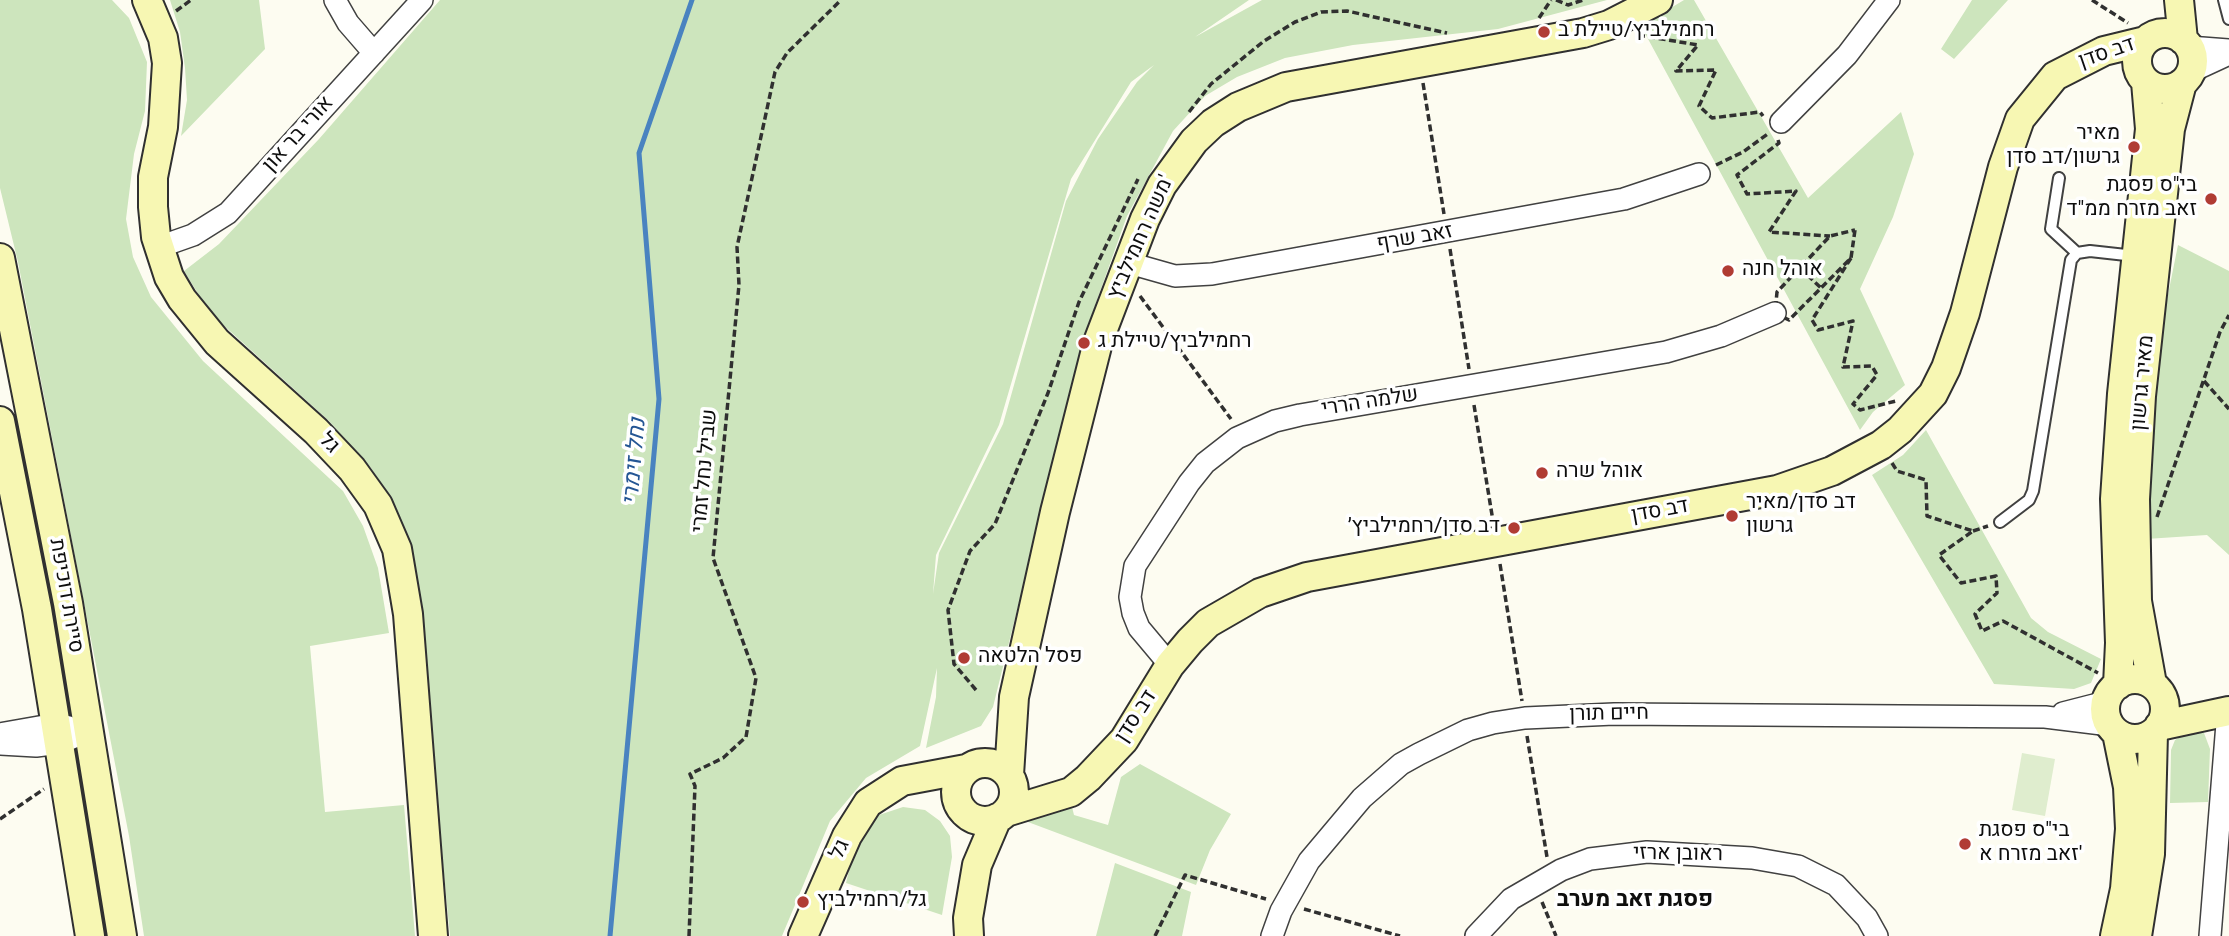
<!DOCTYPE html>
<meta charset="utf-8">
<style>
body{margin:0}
canvas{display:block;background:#fdfcf1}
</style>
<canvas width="2229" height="936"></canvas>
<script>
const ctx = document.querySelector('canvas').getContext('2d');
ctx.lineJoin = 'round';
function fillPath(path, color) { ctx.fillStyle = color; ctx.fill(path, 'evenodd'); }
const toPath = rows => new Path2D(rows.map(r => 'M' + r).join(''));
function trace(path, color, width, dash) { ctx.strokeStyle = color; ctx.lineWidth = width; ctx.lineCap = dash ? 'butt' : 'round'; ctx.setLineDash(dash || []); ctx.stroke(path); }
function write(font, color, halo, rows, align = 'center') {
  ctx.font = font + ' Georgia,Heebo,serif'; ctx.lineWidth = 7; ctx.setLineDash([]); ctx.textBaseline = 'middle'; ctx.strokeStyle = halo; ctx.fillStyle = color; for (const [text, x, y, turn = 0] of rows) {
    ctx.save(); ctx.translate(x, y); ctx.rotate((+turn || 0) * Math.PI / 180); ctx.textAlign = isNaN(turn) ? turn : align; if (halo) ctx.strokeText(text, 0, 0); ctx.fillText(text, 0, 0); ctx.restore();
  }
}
fillPath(toPath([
 [0,0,112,0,129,18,147,62,145,111,134,154,126,219,133,257,151,297,203,361,343,491,363,526,378,568,389,633,310,646,325,812,404,805,415,936,144,936,129,836,18,262,0,188],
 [170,0,259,0,265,49,181,136,187,100,185,68,180,32],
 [440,0,1249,0,1195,37,1262,0,1607,0,1498,29,1353,45,1285,58,1237,77,1205,96,1173,131,1127,216,1087,328,993,707,981,726,926,748,936,697,937,668,920,746,866,778,830,821,782,936,450,936,413,556,396,507,371,468,329,421,210,313,184,271,219,244,319,139],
 [1154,65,1137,82,1098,139,1066,201,1003,424,939,553,933,594,936,555,999,425,1071,179,1131,82],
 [1684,0,1694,0,1808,198,1901,112,1914,154,1893,217,1860,289,1905,385,1873,412,1860,430,1641,26],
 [1972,0,2008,0,1954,59,1941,49],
 [2178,245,2229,271,2229,555,2207,535,2146,539,2155,359],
 [1926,430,2031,618,2048,632,2101,659,2091,683,2074,689,1994,684,1872,475,1903,455],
 [2187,733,2204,733,2210,749,2208,802,2170,803,2171,750,2175,740],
 [1140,764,1231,814,1210,850,1196,885,1028,822,1034,815,1072,807,1074,815,1108,825,1121,777],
 [903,807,925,810,940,821,950,836,952,857,942,915,846,883,854,849,865,832,879,815],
 [1115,863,1191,892,1182,936,1096,936]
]), '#cde5bd');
fillPath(toPath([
 [2022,753,2055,759,2045,816,2012,810]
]), '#dfedce');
trace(toPath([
 [610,936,659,399,639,153,692,0]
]), '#4983c0', 5);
const lane = toPath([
 [2224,0,2229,19],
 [2059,178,2051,229,2077,253],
 [2000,522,2029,500,2033,491,2071,260,2077,253,2090,251,2135,256]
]);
const street = toPath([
 [335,0,348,23,374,53],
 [2189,47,2229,50],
 [2190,72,2229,54],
 [1781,122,1847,55,1889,0],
 [159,247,193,235,228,213,422,0],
 [1129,263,1175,276,1212,274,1624,199,1699,174],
 [1170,665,1139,628,1133,613,1130,597,1135,566,1189,483,1205,463,1237,438,1275,421,1300,415,1666,352,1721,336,1775,313],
 [2063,713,2098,704,2111,692],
 [0,734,56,724,69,727],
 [0,744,36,746,60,743,88,731],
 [1272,936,1281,911,1309,861,1362,798,1401,764,1419,754,1468,730,1493,723,1525,718,1614,714,2045,717,2110,725],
 [1476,936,1511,899,1561,870,1590,859,1647,852,1752,858,1798,866,1836,885,1867,918,1877,936],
 [2210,936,2228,711]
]);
const secondary = toPath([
 [147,0,163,38,167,63,163,127,153,177,153,207,156,237,169,277,182,299,217,342,316,431,352,469,378,505,397,549,408,614,433,936],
 [2179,0,2183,40],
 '2137 61a28 28 0 1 1 56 0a28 28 0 1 1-56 0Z',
 [0,258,68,603,122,936],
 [0,421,37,609,90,936],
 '2105 709a30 30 0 1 1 60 0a30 30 0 1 1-60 0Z',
 [2152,684,2137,601,2135,499,2141,396,2170,129,2182,83],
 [2118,685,2120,643,2115,499,2122,394,2150,129,2146,82],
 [2159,726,2229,711],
 '956 792a29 29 0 1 1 58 0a29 29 0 1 1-58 0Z',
 [1009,775,1014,697,1055,512,1098,342,1145,219,1162,185,1194,141,1213,123,1238,107,1286,87,1583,33,1609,25,1658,0],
 [1006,812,1071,792,1088,778,1124,740,1170,665,1190,641,1208,623,1260,593,1307,577,1777,490,1832,471,1881,445,1900,430,1933,394,1946,368,1965,313,2003,167,2020,119,2055,76,2104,51,2145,41],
 [803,936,847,836,868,803,902,781,966,769],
 [969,936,968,918,977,865,997,818],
 [2115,936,2125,889,2130,829,2128,787,2117,733],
 [2137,936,2150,854,2153,733]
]);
trace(lane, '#414141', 14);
trace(street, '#414141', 24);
trace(secondary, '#303030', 32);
trace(toPath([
 [1556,0,1568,5,1583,0],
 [2092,0,2128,23],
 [176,11,191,0],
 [1539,18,1551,0],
 [1638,35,1698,45,1676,71,1716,70,1699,106,1712,118,1760,112,1763,116],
 [1423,83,1444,214],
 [1189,112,1211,84,1264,41,1295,22,1321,12,1347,11,1447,33],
 [1778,140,1779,143,1737,175,1747,194,1796,191,1769,232,1830,236],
 [1716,165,1743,152,1769,133],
 [1855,230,1851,258,1789,320,1775,313,1777,292,1830,236,1855,230],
 [1450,249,1469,369],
 [1851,258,1812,320,1818,330,1853,321,1843,367,1872,366,1877,375,1853,404,1860,410,1896,401],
 [1800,268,1821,288],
 [1140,296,1231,419],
 [2204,381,2229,409],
 [1474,405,1493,521],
 [1892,463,1897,471,1926,480,1927,516,1973,531,1939,555,1961,583,1996,576,1997,593,1975,614,1982,631,2003,621,2098,673],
 [2157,517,2220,332,2229,315],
 [1973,531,1988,526],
 [1500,564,1522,701],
 [976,690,954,664,948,610,970,551,995,524,1048,393,1079,302,1138,179],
 [1527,736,1547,857],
 [0,819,44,789],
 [1542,902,1556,936],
 [1304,909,1400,936],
 [689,936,695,786,690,774,723,758,746,737,756,678,713,558,739,285,737,247,775,72,787,53,841,0],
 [1155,936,1185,875,1266,899]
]), '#303030', 3.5, [7, 3.5]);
trace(lane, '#fff', 10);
trace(street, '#fff', 21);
trace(secondary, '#f7f7b3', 28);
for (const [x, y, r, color] of [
 [1544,32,7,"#b03c34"],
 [2134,147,7,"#b03c34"],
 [2211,199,7,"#b03c34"],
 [1728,271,7,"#b03c34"],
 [1084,343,7,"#b03c34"],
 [1542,473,7,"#b03c34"],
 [1732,516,7,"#b03c34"],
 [1514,528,7,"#b03c34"],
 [964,658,7,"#b03c34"],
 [1965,844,7,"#b03c34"],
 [803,902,7,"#b03c34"]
]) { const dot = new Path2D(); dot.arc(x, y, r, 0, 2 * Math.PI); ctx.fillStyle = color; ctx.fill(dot); trace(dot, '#fff', 2.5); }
write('21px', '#0e0e0e', '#fff', [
 ["רחמילביץ/טיילת ב",1558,32],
 ["מאיר",2120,135,"right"],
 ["גרשון/דב סדן",2120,159,"right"],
 ["בי\"ס פסגת",2197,187,"right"],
 ["זאב מזרח ממ\"ד",2197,211,"right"],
 ["אוהל חנה",1742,271],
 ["רחמילביץ/טיילת ג",1098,343],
 ["אוהל שרה",1556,473],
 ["דב סדן/מאיר",1746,504],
 ["גרשון",1746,528],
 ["דב סדן/רחמילביץ׳",1500,528,"right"],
 ["פסל הלטאה",978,658],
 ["בי\"ס פסגת",1979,832],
 ["זאב מזרח א'",1979,856],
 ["גל/רחמילביץ",817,902]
], 'left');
write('21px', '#0e0e0e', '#fff', [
 ["דב סדן",2107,54,-19],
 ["אורי בר און",299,135,-48],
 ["משה רחמילביץ'",1142,238,-66],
 ["זאב שרף",1415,239,-10],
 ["מאיר גרשון",2144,383,-85],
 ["שלמה הררי",1370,403,-9],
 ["גל",328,444,46],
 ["שביל נחל זמרי",706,471,-85],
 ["דב סדן",1660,512,-10],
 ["סיירת דוכיפת",65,596,80],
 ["חיים תורן",1609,715,-1],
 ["דב סדן",1137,717,-57],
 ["גל",841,850,-65],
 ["ראובן ארזי",1678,855,1]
]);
write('italic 23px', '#245694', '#fff', [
 ["נחל זימרי",636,462,-85]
]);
write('bold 23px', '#0e0e0e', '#fff', [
 ["פסגת זאב מערב",1635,901]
]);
</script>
